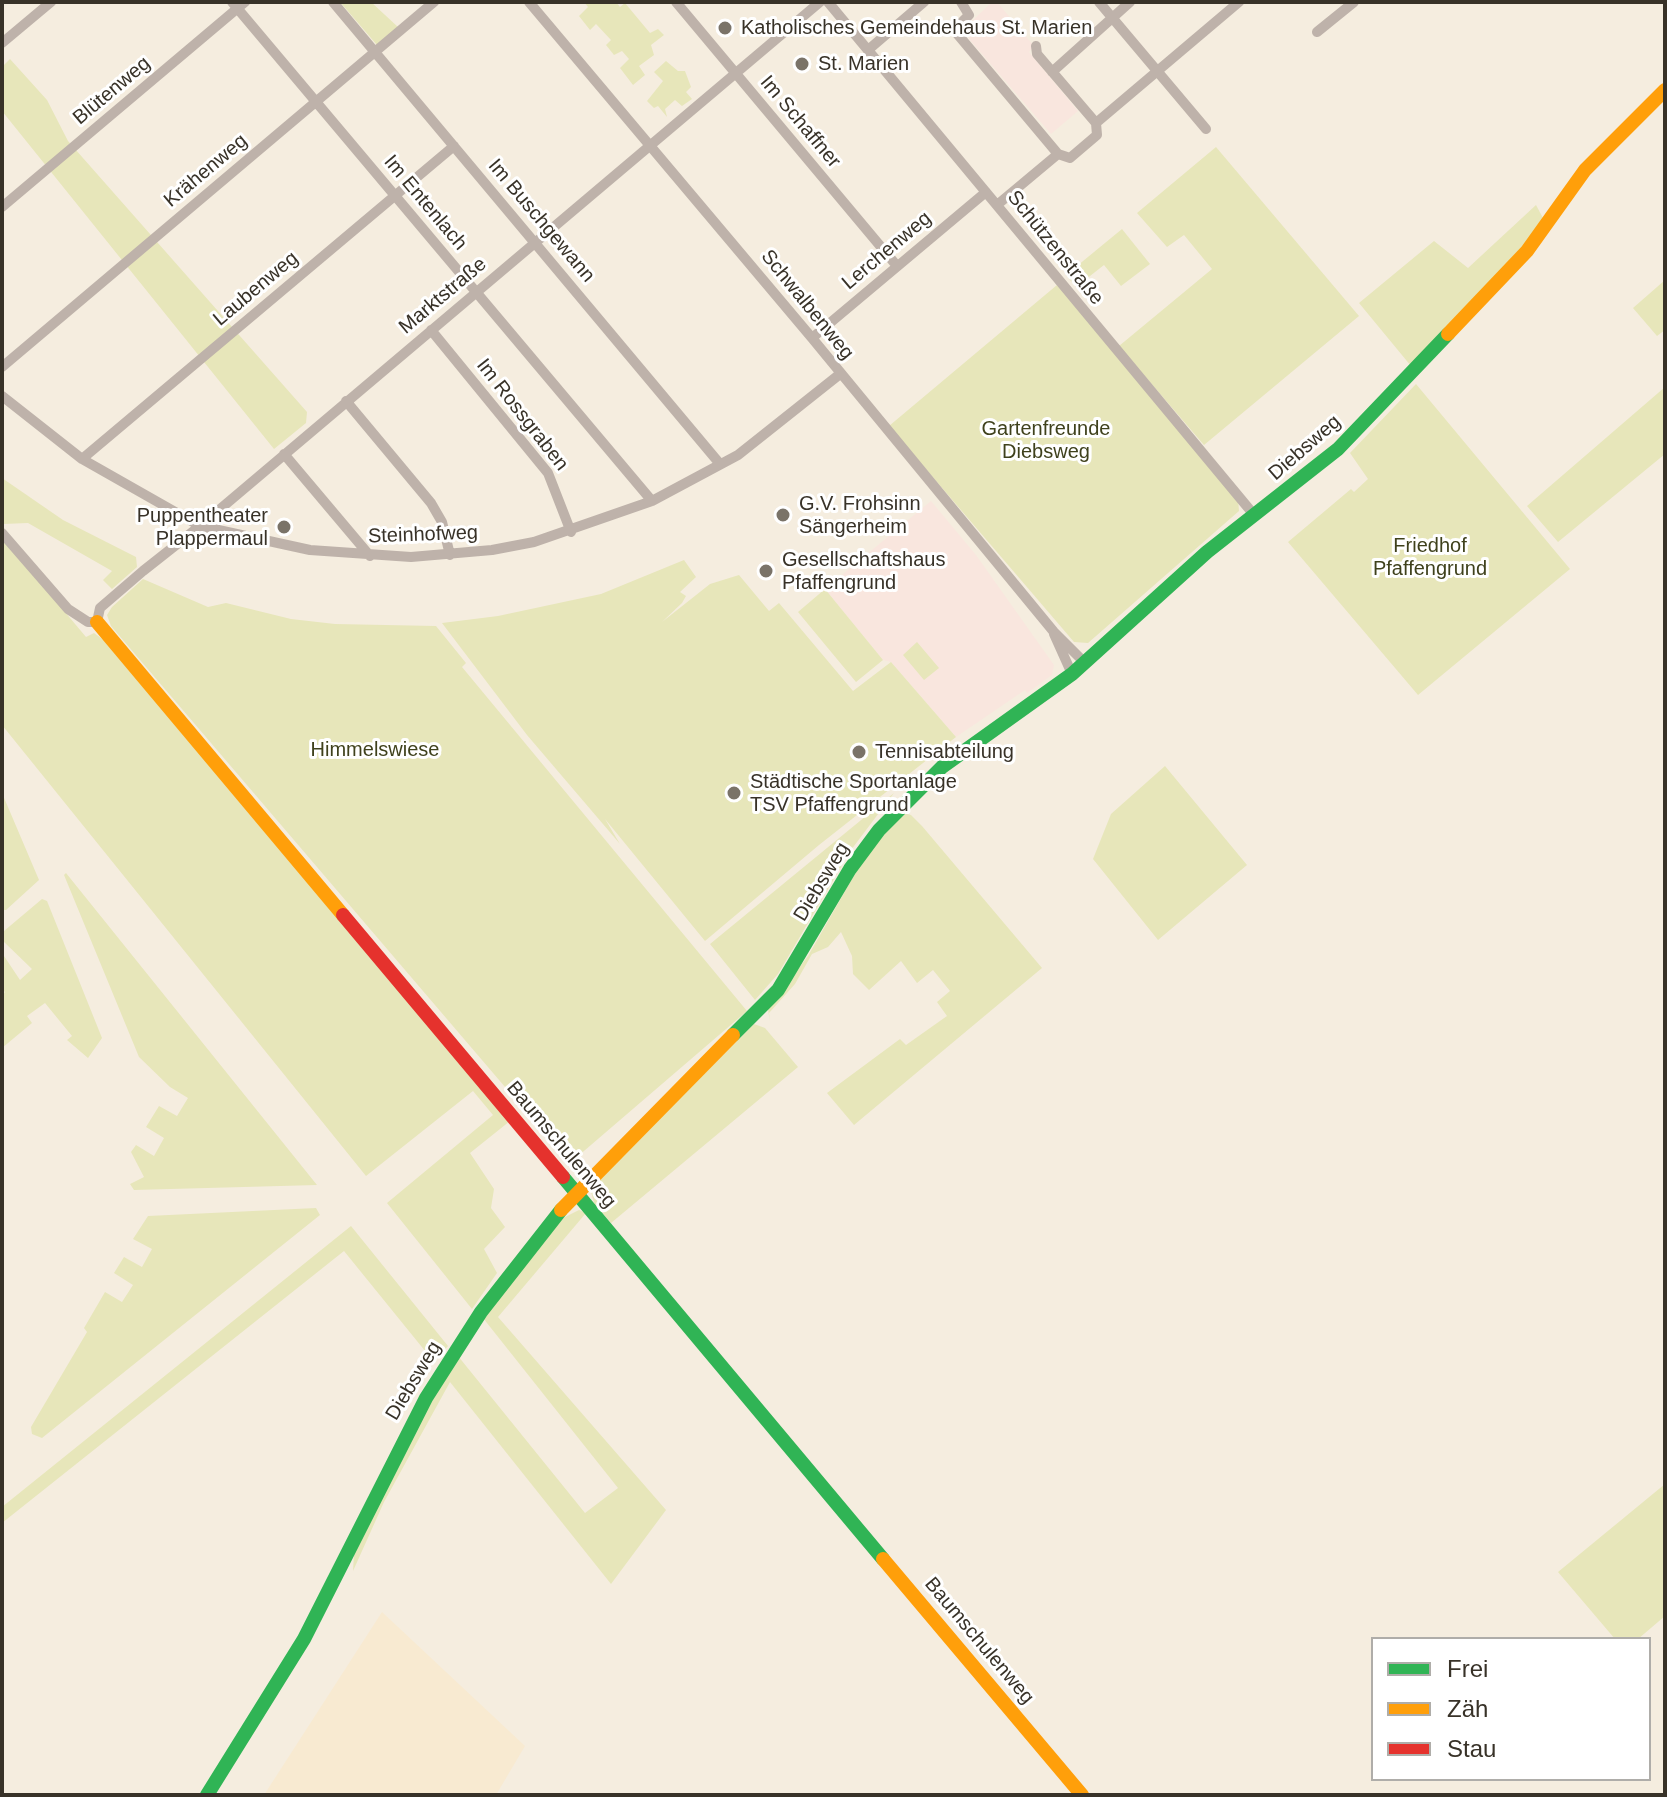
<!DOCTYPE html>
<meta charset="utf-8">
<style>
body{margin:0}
#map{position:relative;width:1667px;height:1797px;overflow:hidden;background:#f5eddf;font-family:Helvetica,sans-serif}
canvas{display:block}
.frame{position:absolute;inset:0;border:4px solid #383228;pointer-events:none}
.legend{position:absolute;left:1371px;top:1637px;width:280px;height:144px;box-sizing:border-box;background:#fff;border:2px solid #afada9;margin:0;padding:10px 14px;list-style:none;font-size:24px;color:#383228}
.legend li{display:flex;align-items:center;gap:16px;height:40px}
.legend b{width:40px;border:2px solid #afada9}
</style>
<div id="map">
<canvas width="1667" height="1797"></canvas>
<div class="frame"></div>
<ul class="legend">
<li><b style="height:10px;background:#30b455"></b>Frei</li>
<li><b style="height:10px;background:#ff9f0a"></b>Zäh</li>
<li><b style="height:10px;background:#e5322d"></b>Stau</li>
</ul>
</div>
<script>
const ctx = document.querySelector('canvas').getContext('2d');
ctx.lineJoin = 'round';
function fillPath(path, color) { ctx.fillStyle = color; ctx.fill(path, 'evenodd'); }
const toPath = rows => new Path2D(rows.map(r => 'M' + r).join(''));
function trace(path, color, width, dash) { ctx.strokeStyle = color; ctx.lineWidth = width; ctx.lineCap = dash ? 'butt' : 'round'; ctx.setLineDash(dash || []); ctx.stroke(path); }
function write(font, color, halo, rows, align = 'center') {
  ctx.font = font + ' Helvetica,sans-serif'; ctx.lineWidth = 6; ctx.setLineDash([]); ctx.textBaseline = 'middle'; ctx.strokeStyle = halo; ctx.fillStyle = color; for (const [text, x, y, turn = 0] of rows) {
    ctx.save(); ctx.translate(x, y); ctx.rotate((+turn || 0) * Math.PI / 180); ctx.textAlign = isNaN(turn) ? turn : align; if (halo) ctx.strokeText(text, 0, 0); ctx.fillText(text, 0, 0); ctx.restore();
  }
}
fillPath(toPath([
 [382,1612,525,1746,496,1795,264,1795]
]), '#f8ead1');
fillPath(toPath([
 [992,2,997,2,1034,46,1029,52,1078,111,1051,134,969,39,970,23],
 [931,501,976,555,1054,665,1052,675,1027,693,1025,690,956,737,891,662,883,660,825,589]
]), '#f9e6de');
fillPath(toPath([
 [340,2,371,2,398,27,377,45],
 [584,2,616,2,620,7,625,3,650,33,658,29,664,35,651,45,654,55,639,66,645,75,633,85,620,68,629,59,622,51,614,55,606,45,611,40,596,24,590,30,579,16,588,7],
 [10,59,47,100,68,141,307,412,306,423,274,449,2,111,2,67],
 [666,61,678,71,685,71,691,87,686,92,692,99,682,106,675,100,665,109,667,117,658,106,654,108,647,101,663,81,654,72],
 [1216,147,1359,316,1204,445,1119,346,1212,269,1184,235,1167,247,1137,213],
 [1536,205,1543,218,1542,225,1411,366,1359,303,1434,241,1468,268],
 [1122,229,1150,264,1121,286,1104,265,1076,287,1066,275],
 [1665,280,1665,330,1657,336,1633,308],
 [1057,285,1238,499,1239,511,1088,643,1074,642,889,426],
 [1416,384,1570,569,1418,695,1288,542,1351,489,1354,492,1368,479,1350,453],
 [1665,387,1665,454,1558,542,1527,506],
 [2,478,63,520,136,557,137,567,112,589,103,580,112,571,28,523,3,524],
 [2,537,86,637,94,633,105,641,510,1121,470,1153,494,1189,491,1208,505,1227,484,1249,497,1273,472,1309,387,1203,493,1115,473,1091,366,1176,2,725],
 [684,560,696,577,680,592,686,596,682,603,662,622,710,584,739,575,769,611,779,603,853,691,891,662,956,737,819,845,705,941,605,819,620,844,527,735,442,623,498,616,601,594],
 [143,579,208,607,226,603,291,619,335,624,436,626,466,663,462,667,747,1011,570,1163,111,626,107,615,112,607],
 [825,589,883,660,856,682,798,612],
 [917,642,939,668,924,680,903,655],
 [1165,766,1247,865,1158,940,1093,859,1111,814],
 [2,793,39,880,6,910,2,910],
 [894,793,851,850,778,974,755,1000,710,944],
 [901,812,911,815,922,826,1042,968,854,1125,827,1093,900,1039,906,1045,947,1016,937,1002,950,991,933,970,917,983,901,961,869,990,853,974,852,956,841,932,828,947,812,954,795,984,769,1013,770,1022,768,1009,808,956,860,865],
 [66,873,317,1185,134,1190,130,1184,144,1177,131,1152,136,1145,154,1156,164,1138,146,1127,159,1106,177,1116,188,1098,170,1087,139,1057,64,875],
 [42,899,47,901,102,1038,88,1058,67,1040,72,1036,45,1003,27,1016,32,1023,2,1048,2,996,5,992,2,989,2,953,20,980,32,969,3,941,4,931],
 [754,1024,765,1028,798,1067,611,1223,594,1203,590,1188],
 [316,1208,320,1215,42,1438,32,1434,31,1427,87,1332,84,1328,105,1292,122,1302,133,1285,114,1273,124,1257,142,1267,152,1249,133,1239,148,1216],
 [579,1210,586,1213,498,1317,666,1510,611,1584,450,1382,384,1502,353,1571,354,1554,428,1403,458,1356,585,1513,618,1488,483,1318,563,1218],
 [351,1226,448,1346,434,1362,344,1251,2,1523,2,1507],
 [1665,1484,1665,1616,1638,1639,1615,1639,1558,1572]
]), '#e7e6ba');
trace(toPath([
 [232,2,652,501],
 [333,2,720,464],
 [529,2,812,338,1054,632,1083,661],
 [676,2,897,266],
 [828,2,1255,516],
 [961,2,969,15,954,30,1058,154],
 [1099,2,1206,129],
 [1317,32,1354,2],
 [2,43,51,2],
 [1036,46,1037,54,1096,123],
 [868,50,924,2],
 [1052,72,1130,2],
 [997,205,1058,154,1070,158,1097,135,1096,123,1239,2],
 [2,207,245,2],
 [431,330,548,473,571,532],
 [812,338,986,192],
 [2,367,434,2],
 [2,396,82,459,200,526,310,550,411,557,492,550,534,542,652,501,738,455,840,374],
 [346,401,431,503,442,522,450,555],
 [284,454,370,556],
 [82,459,454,146],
 [2,533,68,609,88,622,97,622,100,608,143,571,200,526,820,2],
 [1054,634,1072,674]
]), '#beb2aa', 10);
trace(toPath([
 [733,1035,778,990,850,869,879,830,942,767,1072,674,1207,552,1338,449,1448,334],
 [563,1177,883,1559],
 [207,1795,304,1639,426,1398,481,1312,561,1210]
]), '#30b455', 14);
trace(toPath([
 [1448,334,1527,251,1585,170,1665,90],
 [97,622,343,915],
 [561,1210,733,1035],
 [883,1559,1082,1795]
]), '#ff9f0a', 14);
trace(toPath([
 [343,915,563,1177]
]), '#e5322d', 14);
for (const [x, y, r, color] of [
 [725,28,8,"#7a7368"],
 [802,64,8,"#7a7368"],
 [783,515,8,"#7a7368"],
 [284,527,8,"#7a7368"],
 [766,571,8,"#7a7368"],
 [859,752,8,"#7a7368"],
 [734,793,8,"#7a7368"]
]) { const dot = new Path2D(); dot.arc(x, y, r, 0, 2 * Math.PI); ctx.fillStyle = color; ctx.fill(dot); trace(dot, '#fff', 3); }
write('20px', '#383228', '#fff', [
 ["Katholisches Gemeindehaus St. Marien",741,28],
 ["St. Marien",818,64],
 ["G.V. Frohsinn",799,504],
 ["Sängerheim",799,527],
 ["Puppentheater",268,516,"right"],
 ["Plappermaul",268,539,"right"],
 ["Gesellschaftshaus",782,560],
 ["Pfaffengrund",782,583],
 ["Tennisabteilung",875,752],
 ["Städtische Sportanlage",750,782],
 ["TSV Pfaffengrund",750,805]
], 'left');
write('20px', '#383228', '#fff', [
 ["Blütenweg",112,91,-40],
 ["Im Schaffner",800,122,50],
 ["Krähenweg",206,171,-40],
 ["Im Entenlach",425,203,50],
 ["Im Buschgewann",541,221,50],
 ["Schützenstraße",1055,248,51],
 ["Lerchenweg",887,251,-40],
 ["Laubenweg",256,289,-40],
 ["Marktstraße",443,296,-40],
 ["Schwalbenweg",807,305,51],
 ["Im Rossgraben",522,415,52],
 ["Diebsweg",1305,448,-41],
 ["Steinhofweg",423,535,-2],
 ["Diebsweg",822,882,-59],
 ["Baumschulenweg",561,1145,50],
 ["Diebsweg",414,1381,-59],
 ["Baumschulenweg",979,1641,50]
]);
write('20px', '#3f411c', '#fff', [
 ["Gartenfreunde",1046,429],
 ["Diebsweg",1046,452],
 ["Friedhof",1430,546],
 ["Pfaffengrund",1430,569],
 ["Himmelswiese",375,750]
]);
</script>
